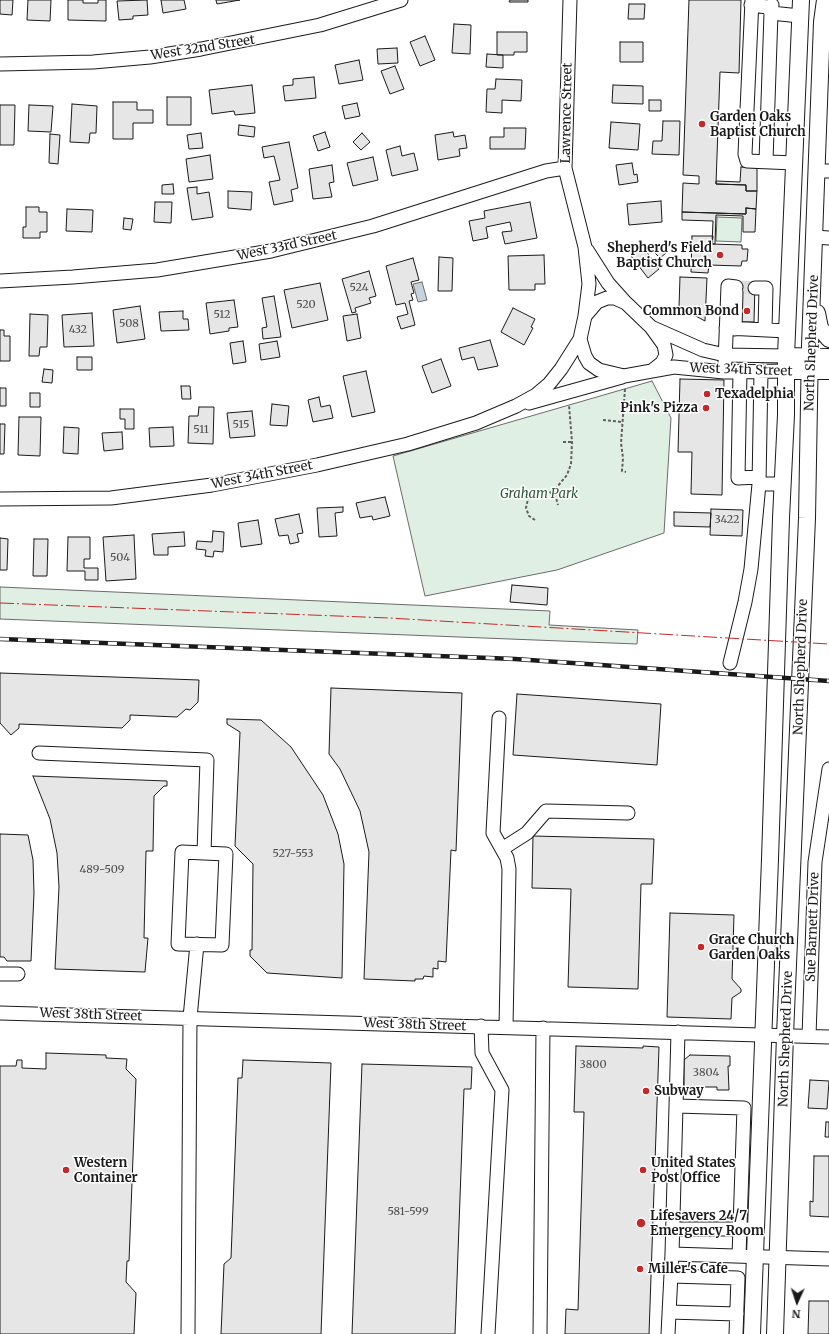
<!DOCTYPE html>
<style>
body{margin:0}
#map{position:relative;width:829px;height:1334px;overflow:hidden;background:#fff;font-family:Merriweather,serif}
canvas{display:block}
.north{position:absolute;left:777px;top:1282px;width:40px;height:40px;-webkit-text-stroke:3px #fff;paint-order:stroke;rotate:183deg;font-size:11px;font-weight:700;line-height:16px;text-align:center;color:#1a1a1a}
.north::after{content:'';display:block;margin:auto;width:14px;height:18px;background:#1a1a1a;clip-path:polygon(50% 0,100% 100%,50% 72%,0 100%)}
</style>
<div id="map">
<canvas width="829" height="1334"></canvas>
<div class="north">N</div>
</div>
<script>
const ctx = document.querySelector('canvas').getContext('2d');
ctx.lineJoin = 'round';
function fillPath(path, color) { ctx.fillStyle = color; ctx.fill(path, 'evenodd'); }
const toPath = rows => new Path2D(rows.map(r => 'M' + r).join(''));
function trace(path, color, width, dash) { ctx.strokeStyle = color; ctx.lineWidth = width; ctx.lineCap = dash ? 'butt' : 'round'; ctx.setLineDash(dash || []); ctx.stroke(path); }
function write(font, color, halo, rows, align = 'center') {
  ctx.font = font + ' Merriweather,serif'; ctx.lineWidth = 3; ctx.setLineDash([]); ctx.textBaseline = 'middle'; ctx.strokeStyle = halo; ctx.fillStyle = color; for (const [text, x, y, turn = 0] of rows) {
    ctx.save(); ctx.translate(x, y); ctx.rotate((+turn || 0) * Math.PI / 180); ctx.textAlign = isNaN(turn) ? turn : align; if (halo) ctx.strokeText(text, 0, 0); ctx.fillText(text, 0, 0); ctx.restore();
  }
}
const green = toPath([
 [717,217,742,218,741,242,716,241,717,217],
 [652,381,671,418,664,533,557,570,425,596,393,456,652,381],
 [0,587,550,611,549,625,638,630,637,644,0,619,0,587]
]);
fillPath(green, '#e0efe3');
trace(green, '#6a6a6a', 1);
const water = toPath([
 [422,282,427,300,418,302,413,284,422,282]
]);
fillPath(water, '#c6d2dc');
trace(water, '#6a6a6a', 1);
const building = toPath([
 [0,0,13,0,12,15,0,14,0,0],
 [28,0,51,0,50,21,27,20,28,0],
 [68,0,83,0,83,3,98,3,98,0,106,0,106,21,68,20,68,0],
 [147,0,148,15,133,16,133,19,119,20,117,1,147,0],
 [161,0,184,0,186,9,163,13,161,0],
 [216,0,240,0,217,4,216,0],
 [510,0,528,0,528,2,509,2,510,0],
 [689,0,741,0,739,73,720,72,716,184,746,185,746,191,757,191,756,209,746,208,746,214,682,212,683,183,699,184,699,176,683,175,689,0],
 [629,4,645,4,644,19,628,19,629,4],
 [454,24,471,25,470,54,452,53,454,24],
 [497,32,527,32,527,52,514,52,514,55,497,55,497,32],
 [425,36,435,60,420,66,410,42,425,36],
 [620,42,643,42,643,62,620,62,620,42],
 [397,48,398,63,378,64,377,49,397,48],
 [487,54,503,55,503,68,486,67,487,54],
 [359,60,363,80,339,84,335,65,359,60],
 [395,66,404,89,390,94,381,71,395,66],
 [314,77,316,98,285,101,283,86,293,85,293,79,314,77],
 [496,79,522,80,521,101,502,100,502,113,486,112,487,89,495,89,496,79],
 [252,85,255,113,235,115,234,111,212,114,209,90,252,85],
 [613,85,643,86,643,104,612,103,613,85],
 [167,97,191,97,191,125,167,125,167,97],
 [649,100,661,100,661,111,649,111,649,100],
 [113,102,137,102,137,110,153,110,153,123,133,123,133,139,113,139,113,102],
 [357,103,360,116,345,119,342,106,357,103],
 [72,104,97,106,96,133,90,133,89,143,70,142,72,104],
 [0,105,15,105,14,145,0,145,0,105],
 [29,105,53,106,51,132,28,131,29,105],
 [663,121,680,121,679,155,652,154,653,141,662,141,663,121],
 [611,122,640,124,638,150,609,148,611,122],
 [239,125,255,127,254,137,238,135,239,125],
 [504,128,526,128,525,149,490,149,490,137,504,137,504,128],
 [325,132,330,147,318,151,313,136,325,132],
 [453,132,454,137,465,135,467,148,459,149,460,156,438,160,435,135,453,132],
 [201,133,203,148,189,149,187,135,201,133],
 [362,133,370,142,361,150,353,142,362,133],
 [50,134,60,135,58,164,49,163,50,134],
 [289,142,298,188,291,190,293,201,274,205,269,182,280,180,274,156,264,158,262,147,289,142],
 [400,146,402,156,414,153,418,170,392,176,386,150,400,146],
 [210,155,213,179,189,182,186,159,210,155],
 [373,157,378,180,353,186,347,163,373,157],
 [632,163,634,175,637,174,638,182,619,185,616,165,632,163],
 [332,165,334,182,329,183,332,197,313,199,309,169,332,165],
 [741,167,757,168,757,191,746,191,746,185,716,184,716,181,740,182,741,167],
 [173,184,174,194,162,194,162,185,173,184],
 [197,187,197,194,209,192,213,217,192,220,187,188,197,187],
 [228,191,252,192,251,210,228,208,228,191],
 [661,201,662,222,629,225,627,204,661,201],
 [155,202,172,202,171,223,154,222,155,202],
 [530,202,537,238,505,244,502,232,512,231,510,222,486,227,488,238,473,241,469,221,485,218,484,211,530,202],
 [26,207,39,207,39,212,47,212,47,232,40,232,40,238,23,238,23,227,26,227,26,207],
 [746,208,756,209,755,232,743,232,743,216,716,215,715,244,712,244,713,221,682,220,682,212,746,214,746,208],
 [67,209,93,210,92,232,66,231,67,209],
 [124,218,133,219,131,230,123,229,124,218],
 [692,236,713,236,712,244,742,245,742,249,748,249,747,261,742,261,741,266,709,265,708,273,691,272,692,236],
 [658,244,666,253,660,258,652,250,658,244],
 [643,247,659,269,648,278,631,256,643,247],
 [544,255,545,284,535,284,535,290,509,290,508,256,544,255],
 [439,257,453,258,452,291,438,291,439,257],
 [413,258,419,280,411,282,414,293,411,294,413,300,409,301,415,325,401,329,397,317,408,314,405,303,396,305,386,266,413,258],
 [369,271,376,296,369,298,371,303,355,308,356,312,352,313,342,279,369,271],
 [680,277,707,278,705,321,679,307,680,277],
 [320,283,328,320,292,328,284,290,320,283],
 [739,283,755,284,754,322,740,322,739,283],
 [274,296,281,337,263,339,262,328,267,327,262,298,274,296],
 [234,300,238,327,229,328,229,331,210,334,206,303,234,300],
 [140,306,145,339,117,343,113,310,140,306],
 [513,308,535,319,531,327,533,328,524,345,501,332,513,308],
 [183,311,183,319,188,319,189,330,161,331,159,312,183,311],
 [92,313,94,346,64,347,62,315,92,313],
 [30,314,48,315,47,347,40,347,39,356,29,356,30,314],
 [357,314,361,338,347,341,343,316,357,314],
 [0,330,4,330,4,336,10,336,10,361,0,361,0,330],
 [490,340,498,366,478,370,474,357,462,360,459,348,490,340],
 [243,341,246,362,233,364,230,343,243,341],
 [277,341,280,357,261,360,259,344,277,341],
 [77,357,92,357,92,370,77,370,77,357],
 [441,359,451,386,432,393,422,366,441,359],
 [44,369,53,370,52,383,42,382,44,369],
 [366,371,375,412,352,417,343,376,366,371],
 [680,379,724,380,722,495,691,494,692,452,678,452,680,379],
 [181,386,190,386,191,399,182,399,181,386],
 [0,388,6,388,6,406,0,406,0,388],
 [30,393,40,393,40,407,30,407,30,393],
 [319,397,321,407,330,405,333,418,313,422,308,400,319,397],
 [272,404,289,406,287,426,270,425,272,404],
 [199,407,214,407,213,444,188,443,189,416,198,416,199,407],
 [120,409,134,409,134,429,125,429,125,419,120,419,120,409],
 [252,411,255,436,230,438,227,413,252,411],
 [19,417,41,417,40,456,18,455,19,417],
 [0,424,5,424,4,454,0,454,0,424],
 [64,427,79,428,78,454,63,453,64,427],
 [173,427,174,446,150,447,149,428,173,427],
 [122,432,123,449,104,451,102,433,122,432],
 [385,497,390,516,373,520,372,516,360,518,356,503,385,497],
 [343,507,343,512,335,513,337,536,319,537,317,508,343,507],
 [711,509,743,510,742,536,710,535,711,509],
 [674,512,711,513,710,527,674,526,674,512],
 [299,514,303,533,297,534,299,542,290,544,288,535,279,536,275,519,299,514],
 [258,520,262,544,241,547,238,523,258,520],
 [213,531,224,532,223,552,214,551,213,557,205,556,206,550,196,549,197,541,212,542,213,531],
 [184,532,185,546,168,547,168,555,154,555,152,534,184,532],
 [134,535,136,579,106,581,103,537,134,535],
 [68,537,90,537,90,559,84,559,84,568,98,568,98,580,85,580,85,571,67,571,68,537],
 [0,538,8,539,7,570,0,570,0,538],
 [34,539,48,539,47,576,33,576,34,539],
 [512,585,548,588,547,605,510,602,512,585],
 [0,673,199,680,198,702,190,710,186,709,177,717,130,715,130,720,122,728,19,724,19,728,11,735,0,723,0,673],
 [331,688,462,693,456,851,451,850,446,962,438,961,438,969,433,968,433,977,424,976,423,979,415,979,415,981,364,979,369,852,360,811,340,769,329,754,331,688],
 [517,694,661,704,657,765,513,755,517,694],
 [227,719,261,720,291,747,323,795,338,834,344,864,342,978,267,973,250,956,250,950,252,950,253,864,235,846,240,732,227,724,227,719],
 [33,776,167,781,167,786,164,786,154,796,153,851,146,851,144,938,148,938,145,972,55,969,59,887,57,853,50,819,33,776],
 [0,834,28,835,33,860,34,893,31,961,7,961,4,957,0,957,0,834],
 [533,836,654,839,652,884,641,884,638,989,568,987,571,889,532,888,533,836],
 [670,913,734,915,732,979,741,989,741,992,732,998,731,1019,667,1017,670,913],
 [576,1046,643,1048,643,1046,659,1047,649,1334,565,1334,566,1309,578,1310,584,1112,574,1112,576,1046],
 [46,1053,106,1055,106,1058,127,1059,126,1069,136,1079,129,1261,127,1261,126,1282,136,1293,134,1334,0,1334,0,1066,16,1066,17,1060,22,1060,22,1068,46,1069,46,1053],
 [690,1055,730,1056,730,1066,728,1066,729,1090,717,1090,717,1087,684,1087,684,1060,690,1055],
 [243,1060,331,1063,321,1334,221,1334,224,1264,231,1258,238,1078,242,1078,243,1060],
 [362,1064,472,1067,471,1089,464,1089,455,1334,352,1334,362,1064],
 [810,1080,829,1081,827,1109,808,1108,810,1080],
 [826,1122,829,1122,829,1137,825,1137,826,1122],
 [814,1156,829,1156,829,1217,810,1216,810,1201,813,1202,814,1156],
 [809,1301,829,1301,829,1334,808,1334,809,1301]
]);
fillPath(building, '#e6e6e6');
trace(building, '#1a1a1a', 1);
trace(toPath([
 [739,287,755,288]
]), '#ddd', 13, [13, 6]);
const minor = toPath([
 [570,0,565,168,585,247,589,284,585,316],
 [752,0,745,154,747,161,794,163],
 [751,5,768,7,771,13,766,161],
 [772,5,771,13,800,16],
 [0,64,93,62,150,57,201,49,320,25,401,0],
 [817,171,829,171],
 [815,237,829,238],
 [587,250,608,283,625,302],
 [0,281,73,277,157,270,271,251,373,226,546,171,565,168],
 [755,288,766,288,765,330],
 [651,327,703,350,725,355,786,356],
 [726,328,787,331],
 [735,329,736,292],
 [725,362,728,286,736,287],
 [653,370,662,363,666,355,664,345,651,327,626,303,615,298,607,298,597,302,585,316,580,339,585,356,589,363,599,370,624,376,674,367,724,372,786,371],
 [740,371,738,478,759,477],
 [529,403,622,377],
 [759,484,783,484],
 [0,499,111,498,212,485,317,465,408,444,476,423,516,406,536,395,549,384,561,369,580,339],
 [730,663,745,602,751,569,759,484,761,371],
 [499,718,493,833,507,858,509,869,506,1027],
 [39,753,207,760,204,853],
 [502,849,527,833,546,811,628,813],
 [182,852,226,854,222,945,178,944,182,852],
 [0,974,18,974],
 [0,1013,829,1037],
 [481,1026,482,1053,502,1090,488,1334],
 [678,1032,672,1254,829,1259],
 [809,1036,815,862,829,769],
 [676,1106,744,1108,739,1256],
 [672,1229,747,1229],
 [671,1276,738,1278,736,1334],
 [669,1312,737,1314],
 [188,1334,190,1018,197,944],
 [540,1334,543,1028],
 [668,1334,672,1254]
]);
const major = toPath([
 [817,313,820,328,829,339],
 [786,356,829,357],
 [786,371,829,371],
 [752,1334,770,859,781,518,786,415,786,356,801,0],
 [775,1334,785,1035,807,518,810,346,822,22,825,0]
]);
trace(minor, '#1a1a1a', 15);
trace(major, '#1a1a1a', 18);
trace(toPath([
 [625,389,621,443,623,458,622,471,626,472],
 [603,420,622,422],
 [563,442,572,442],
 [552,493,567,475,571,464,572,442,569,405],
 [535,520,529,516,526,508,528,499,533,493,541,490,550,492,556,498,558,505]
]), '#5f5f5f', 2, [3, 2]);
trace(minor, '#fff', 13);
trace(major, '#fff', 16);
const rail = toPath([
 [0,639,515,659,829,681]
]);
trace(rail, '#1a1a1a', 4.5);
trace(rail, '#fff', 3, [9]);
trace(toPath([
 [0,603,389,618,829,644]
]), '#c62828', 1, [14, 3, 2, 3]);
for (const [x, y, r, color] of [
 [702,124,4,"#c62828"],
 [720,255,4,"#c62828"],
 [747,311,4,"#c62828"],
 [707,394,4,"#c62828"],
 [706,408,4,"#c62828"],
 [701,947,4,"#c62828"],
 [646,1091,4,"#c62828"],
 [66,1170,4,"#c62828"],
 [643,1170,4,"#c62828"],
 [641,1223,5,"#c62828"],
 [640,1269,4,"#c62828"]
]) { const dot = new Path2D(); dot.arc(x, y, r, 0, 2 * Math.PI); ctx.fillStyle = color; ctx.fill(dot); trace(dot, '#fff', 1.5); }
write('11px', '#4d4d4d', null, [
 ["524",359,288],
 ["520",306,305],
 ["512",222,315],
 ["508",129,324],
 ["432",78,330],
 ["515",241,425],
 ["511",201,430],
 ["3422",727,520],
 ["504",120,558],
 ["527-553",293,854],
 ["489-509",102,870],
 ["3800",593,1065],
 ["3804",706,1073],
 ["581-599",408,1212]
]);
write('13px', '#1a1a1a', '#fff', [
 ["West 32nd Street",203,48,-9],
 ["Lawrence Street",567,113,-89],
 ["West 33rd Street",287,246,-12],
 ["North Shepherd Drive",812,343,-88],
 ["West 34th Street",741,370,2],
 ["West 34th Street",262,475,-11],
 ["North Shepherd Drive",801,667,-88],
 ["Sue Barnett Drive",813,927,-88],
 ["West 38th Street",91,1015,2],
 ["West 38th Street",415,1025,2],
 ["North Shepherd Drive",786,1039,-88]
]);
write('bold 13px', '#1a1a1a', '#fff', [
 ["Garden Oaks",710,117],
 ["Baptist Church",710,132],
 ["Shepherd's Field",712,248,"right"],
 ["Baptist Church",712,263,"right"],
 ["Common Bond",739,311,"right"],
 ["Texadelphia",715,394],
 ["Pink's Pizza",698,408,"right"],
 ["Grace Church",709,940],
 ["Garden Oaks",709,955],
 ["Subway",654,1091],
 ["Western",74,1163],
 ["Container",74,1178],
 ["United States",651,1163],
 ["Post Office",651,1178],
 ["Lifesavers 24/7",650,1216],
 ["Emergency Room",650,1231],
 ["Miller's Cafe",648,1269]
], 'left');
write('italic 13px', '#2b5a34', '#fff', [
 ["Graham Park",539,494]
]);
</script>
